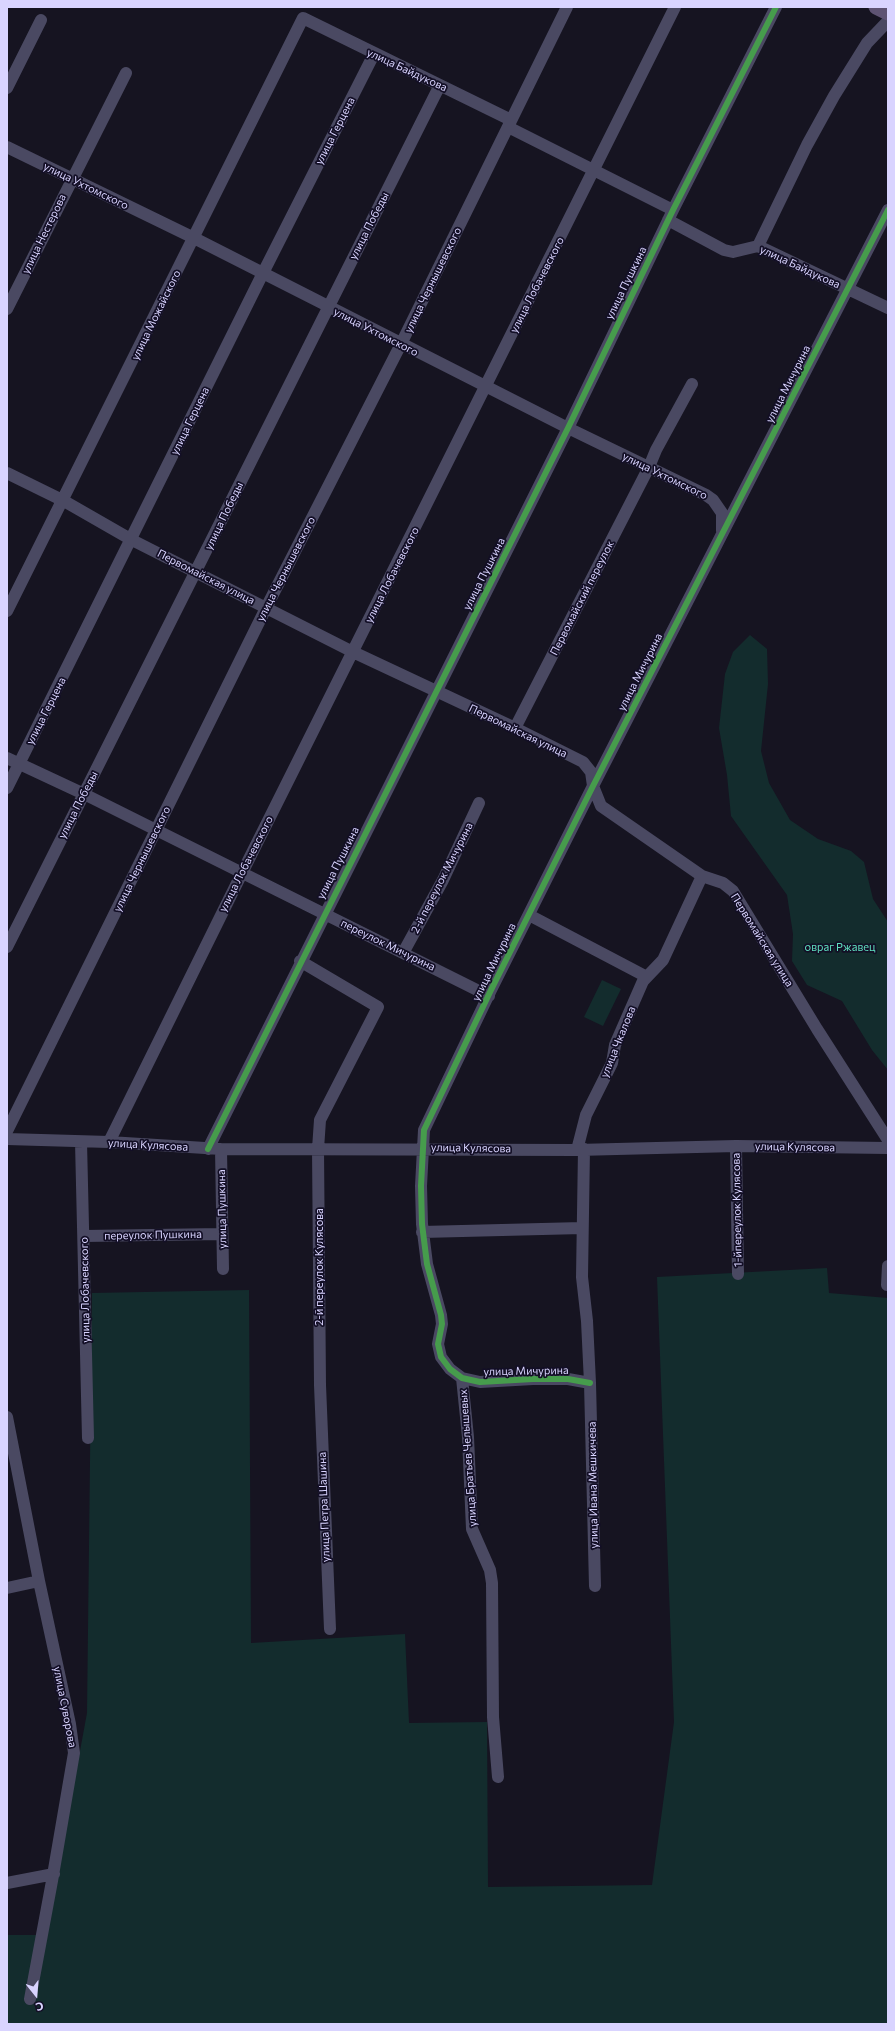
<!DOCTYPE html>
<meta charset="utf-8">
<style>
body{margin:0}
#map{position:relative;width:895px;height:2031px;overflow:hidden;background:#161421;font-family:Commissioner,sans-serif}
canvas{display:block}
.frame{position:absolute;inset:0;border:8px solid #d9d4ff;pointer-events:none}
.north{position:absolute;left:16px;top:1975px;width:40px;height:40px;-webkit-text-stroke:3px #130f26;paint-order:stroke;rotate:163deg;font-size:11px;font-weight:700;line-height:16px;text-align:center;color:#d9d4ff}
.north::after{content:'';display:block;margin:auto;width:14px;height:18px;background:#d9d4ff;clip-path:polygon(50% 0,100% 100%,50% 72%,0 100%)}
</style>
<div id="map">
<canvas width="895" height="2031"></canvas>
<div class="frame"></div>
<div class="north">С</div>
</div>
<script>
const ctx = document.querySelector('canvas').getContext('2d');
ctx.lineJoin = 'round';
function fillPath(path, color) { ctx.fillStyle = color; ctx.fill(path, 'evenodd'); }
const toPath = rows => new Path2D(rows.map(r => 'M' + r).join(''));
function trace(path, color, width, dash) { ctx.strokeStyle = color; ctx.lineWidth = width; ctx.lineCap = dash ? 'butt' : 'round'; ctx.setLineDash(dash || []); ctx.stroke(path); }
function write(font, color, halo, rows, align = 'center') {
  ctx.font = font + ' Commissioner,sans-serif'; ctx.lineWidth = 3.5; ctx.setLineDash([]); ctx.textBaseline = 'middle'; ctx.strokeStyle = halo; ctx.fillStyle = color; for (const [text, x, y, turn = 0] of rows) {
    ctx.save(); ctx.translate(x, y); ctx.rotate((+turn || 0) * Math.PI / 180); ctx.textAlign = isNaN(turn) ? turn : align; if (halo) ctx.strokeText(text, 0, 0); ctx.fillText(text, 0, 0); ctx.restore();
  }
}
fillPath(toPath([
 [750,635,767,649,768,684,761,751,769,783,790,820,818,839,851,851,864,862,873,899,888,922,888,1070,872,1050,842,1001,807,985,792,961,793,934,787,895,731,816,727,775,719,728,725,674,733,652],
 [602,980,621,989,603,1026,584,1017],
 [827,1268,829,1293,888,1298,888,2024,7,2024,7,1935,46,1935,87,1713,92,1293,249,1290,251,1643,405,1634,409,1723,487,1722,488,1887,652,1885,674,1722,657,1277]
]), '#132c2d');
trace(toPath([
 [7,88,41,20],
 [508,127,673,210],
 [7,147,194,238,568,428,706,495,713,500,722,513,722,531],
 [668,220,724,250,733,252,758,246,888,308],
 [758,246,807,145,834,96,867,43,888,21],
 [7,309,126,73],
 [7,473,64,501,132,540,353,652,515,728,583,762,591,772,593,786,601,806,702,876,723,883,733,891,817,1029,888,1140],
 [7,611,303,18,511,120],
 [515,728,649,467,656,450,692,384],
 [7,758,84,794,489,996],
 [7,788,262,275,374,54],
 [529,915,647,977],
 [7,947,440,85],
 [403,953,443,880,479,803],
 [300,961,378,1007,320,1120,318,1149,320,1385,330,1629],
 [7,1131,266,608,401,344,567,7],
 [7,1139,109,1142,221,1149,577,1150,736,1146,888,1148],
 [81,1142,88,1438],
 [109,1142,242,873,675,7],
 [736,1146,738,1274],
 [208,1149,568,428,673,210,776,7],
 [221,1149,223,1269],
 [584,1149,582,1277,587,1321,590,1383,595,1586],
 [577,1150,586,1115,612,1063,615,1045,643,981,663,960,702,876],
 [422,1232,582,1228],
 [84,1236,222,1234],
 [887,1285,888,1266],
 [462,1378,468,1437,472,1529,490,1570,492,1583,493,1717,498,1777],
 [590,1383,568,1379,533,1379,480,1382,462,1378,450,1369,441,1357,438,1344,442,1324,441,1315,427,1264,422,1224,421,1186,424,1130,491,990,593,786,888,210],
 [7,1417,39,1581,70,1724,74,1753,52,1881,30,1999],
 [7,1588,39,1581],
 [7,1883,54,1874]
]), '#4a4962', 12);
trace(toPath([
 [876,7,888,13]
]), '#5e5373', 15);
trace(toPath([
 [208,1149,568,428,673,210,776,7],
 [590,1383,568,1379,533,1379,480,1382,462,1378,450,1369,441,1357,438,1344,442,1324,441,1315,427,1264,422,1224,421,1186,424,1130,491,990,593,786,888,210]
]), '#469c4c', 6);
write('11px', '#d9d4ff', '#130f26', [
 ["улица Байдукова",407,70,25],
 ["улица Герцена",335,131,-63],
 ["улица Ухтомского",86,186,26],
 ["улица Победы",369,226,-63],
 ["улица Нестерова",44,234,-64],
 ["улица Байдукова",800,267,25],
 ["улица Чернышевского",433,280,-64],
 ["улица Пушкина",626,283,-64],
 ["улица Лобачевского",537,285,-63],
 ["улица Можайского",156,315,-64],
 ["улица Ухтомского",376,332,27],
 ["улица Мичурина",788,384,-63],
 ["улица Герцена",190,421,-64],
 ["улица Ухтомского",665,476,26],
 ["улица Победы",224,516,-64],
 ["улица Чернышевского",286,569,-63],
 ["улица Пушкина",484,574,-63],
 ["улица Лобачевского",392,575,-63],
 ["Первомайская улица",206,577,27],
 ["Первомайский переулок",582,598,-63],
 ["улица Мичурина",640,672,-63],
 ["улица Герцена",46,711,-63],
 ["Первомайская улица",518,731,26],
 ["улица Победы",78,805,-63],
 ["улица Чернышевского",142,859,-64],
 ["улица Пушкина",338,863,-63],
 ["улица Лобачевского",246,864,-63],
 ["2-й переулок Мичурина",442,878,-63],
 ["Первомайская улица",762,940,58],
 ["переулок Мичурина",388,945,26],
 ["улица Мичурина",494,962,-64],
 ["улица Чкалова",618,1042,-68],
 ["улица Кулясова",148,1145,3],
 ["улица Кулясова",795,1147,1],
 ["улица Кулясова",471,1148,1],
 ["улица Пушкина",222,1209,-91],
 ["1-йпереулок Кулясова",737,1210,-91],
 ["переулок Пушкина",153,1235,-1],
 ["2-й переулок Кулясова",319,1267,-90],
 ["улица Лобачевского",85,1290,-91],
 ["улица Мичурина",526,1371,-1],
 ["улица Братьев Челышевых",468,1458,-94],
 ["улица Ивана Мешкичева",593,1485,-91],
 ["улица Петра Шашина",324,1507,-92],
 ["улица Суворова",65,1707,79]
]);
write('11px', '#5fe0c0', '#130f26', [
 ["овраг Ржавец",840,947]
]);
</script>
